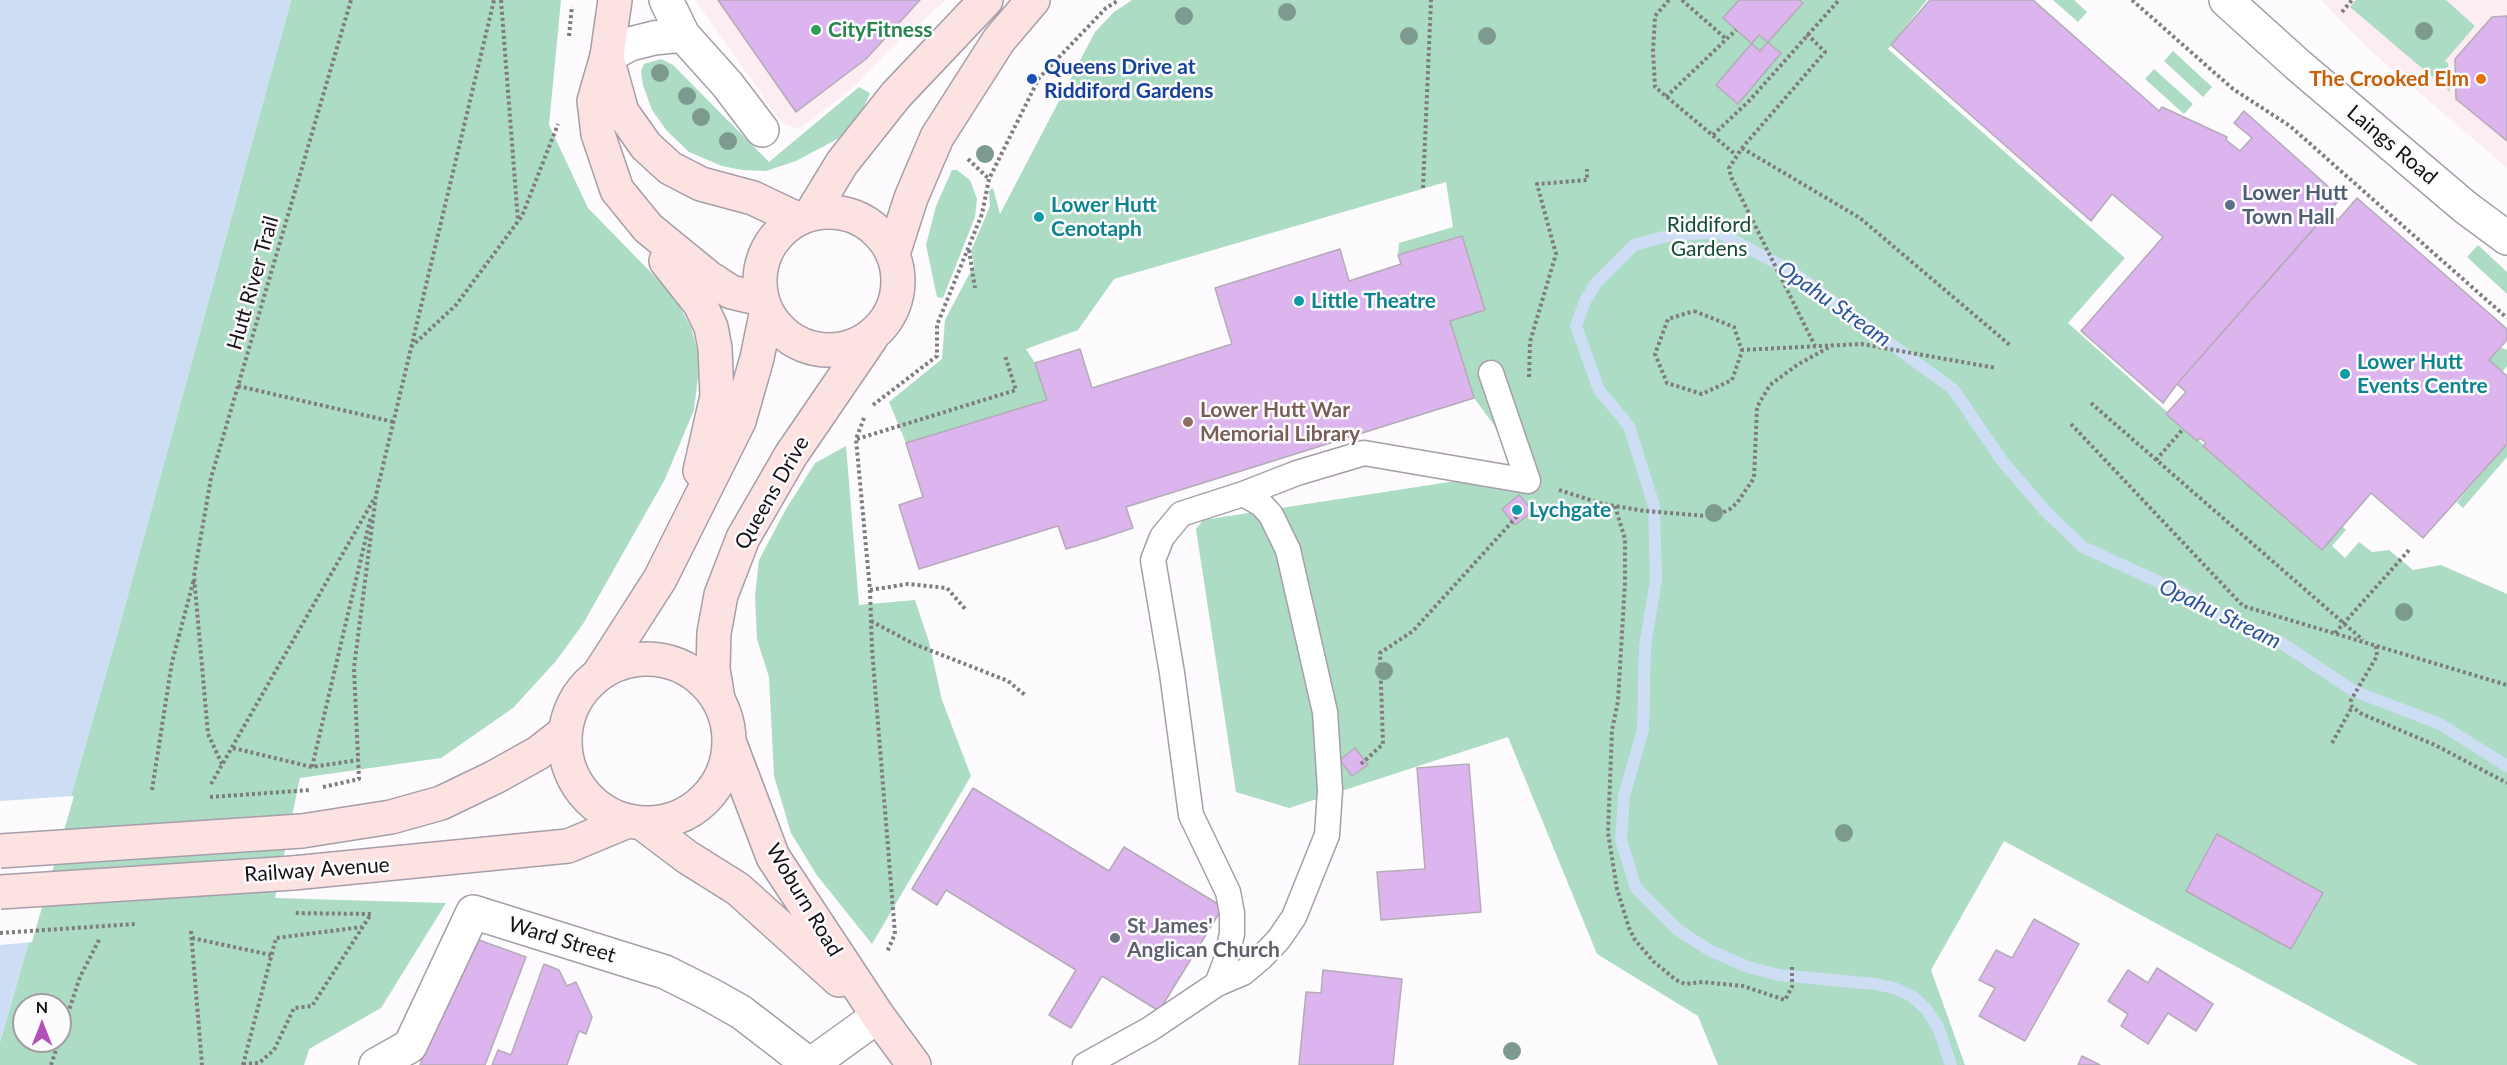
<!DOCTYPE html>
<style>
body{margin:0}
#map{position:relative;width:2507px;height:1065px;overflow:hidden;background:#fdfbfd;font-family:Lato,sans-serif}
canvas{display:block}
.north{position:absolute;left:12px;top:993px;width:60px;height:60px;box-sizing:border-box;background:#fdfbfd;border:2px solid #a09ea1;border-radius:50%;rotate:0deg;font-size:16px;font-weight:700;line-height:24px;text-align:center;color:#151216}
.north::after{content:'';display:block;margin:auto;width:21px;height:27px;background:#b150b9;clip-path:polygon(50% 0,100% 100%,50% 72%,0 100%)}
</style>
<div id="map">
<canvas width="2507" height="1065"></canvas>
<div class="north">N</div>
</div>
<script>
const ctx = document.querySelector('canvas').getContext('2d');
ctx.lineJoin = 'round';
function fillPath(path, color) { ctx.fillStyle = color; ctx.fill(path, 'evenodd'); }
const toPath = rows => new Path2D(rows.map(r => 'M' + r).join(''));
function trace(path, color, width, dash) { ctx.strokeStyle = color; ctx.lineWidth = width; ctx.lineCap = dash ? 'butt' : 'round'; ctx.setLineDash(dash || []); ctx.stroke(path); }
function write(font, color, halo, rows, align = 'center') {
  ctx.font = font + ' Lato,sans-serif'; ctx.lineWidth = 5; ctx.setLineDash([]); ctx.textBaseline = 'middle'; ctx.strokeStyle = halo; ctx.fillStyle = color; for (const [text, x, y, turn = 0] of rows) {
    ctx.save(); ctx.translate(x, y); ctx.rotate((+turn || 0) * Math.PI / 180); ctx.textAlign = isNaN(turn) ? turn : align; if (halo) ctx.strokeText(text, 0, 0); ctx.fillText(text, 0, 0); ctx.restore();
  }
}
fillPath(toPath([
 [695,0,946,0,888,51,855,86,799,129,782,123],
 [2321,0,2507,0,2507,168,2371,51]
]), '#fcedf3');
fillPath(toPath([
 [291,0,561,0,549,125,588,208,673,295,691,327,700,360,694,410,665,479,583,624,556,661,513,708,441,758,300,778,275,898,446,903,381,1008,309,1049,304,1065,0,1065,0,1042,113,649],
 [24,1005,60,1005,60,1041,24,1041],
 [1132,0,1927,0,1888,49,2125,258,2068,323,2321,550,2342,526,2346,530,2332,546,2345,558,2359,542,2372,552,2389,550,2413,570,2441,565,2507,594,2507,1065,2418,1065,2004,841,1931,970,1965,1065,1718,1065,1698,1016,1597,954,1508,737,1289,808,1236,792,1196,529,1203,520,1527,470,1474,398,1450,321,1398,255,1399,243,1453,227,1446,182,1114,279,1078,330,1026,349,1035,363,1047,400,906,443,889,402,942,359,945,320,974,265,971,251,990,206,989,191,993,188,1000,214,1095,32,1114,12],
 [2053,0,2074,0,2087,12,2078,22],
 [2356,0,2446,0,2475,26,2445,61,2448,63,2450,92,2350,7],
 [2173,51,2212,87,2203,97,2164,61],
 [661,59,673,65,769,162,859,87,870,93,862,111,841,137,796,161,766,171,742,170,722,166,689,152,667,131,652,110,643,85,641,71,644,64],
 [2154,69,2193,104,2184,114,2145,79],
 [952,170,957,170,970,180,977,199,975,217,943,298,937,297,926,245,936,206],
 [2478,245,2507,272,2507,294,2467,257],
 [2500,347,2507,350,2507,366,2502,372,2489,360],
 [2507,444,2507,457,2463,508,2457,502],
 [846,446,859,605,915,600,929,642,942,700,971,776,872,944,816,874,791,833,774,776,769,677,757,639,755,596,759,560,786,509,815,463]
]), '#acdcc3');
fillPath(toPath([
 [0,0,291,0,113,649,0,1042]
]), '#cdddf4');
fillPath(toPath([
 [74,796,32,942,0,945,0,801]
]), '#fdfbfd');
trace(toPath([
 [1951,1065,1938,1027,1927,1010,1912,996,1894,988,1875,984,1779,975,1748,967,1709,950,1678,930,1636,888,1621,840,1624,796,1643,730,1645,646,1656,580,1654,506,1629,426,1599,390,1576,326,1585,301,1596,283,1634,245,1668,236,1718,232,1791,271,1953,389,2003,462,2046,512,2083,547,2185,594,2215,614,2280,642,2354,691,2440,724,2507,766]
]), '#cdddf4', 12);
const building = toPath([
 [718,0,920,0,866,59,796,112,718,0],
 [1739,0,1799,0,1803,3,1760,51,1723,18,1739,0],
 [1930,0,2033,0,2159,111,2162,107,2227,137,2226,140,2240,151,2252,138,2234,123,2244,111,2341,198,2177,384,2163,403,2081,331,2163,237,2112,194,2091,221,1891,45,1930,0],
 [2507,16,2507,141,2456,99,2455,59,2492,17,2507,16],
 [1759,35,1781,53,1738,104,1716,85,1759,35],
 [2357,198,2507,329,2507,340,2489,360,2507,376,2507,444,2423,538,2371,493,2322,550,2203,446,2206,443,2200,438,2197,441,2166,414,2186,392,2177,384,2328,212,2338,220,2357,198],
 [1462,236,1485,310,1450,321,1474,398,1126,507,1133,528,1097,540,1066,549,1058,526,919,569,899,505,923,497,906,443,1047,400,1035,363,1080,349,1092,388,1232,344,1215,288,1340,249,1349,281,1401,264,1398,255,1462,236],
 [1519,495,1533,511,1515,525,1502,509,1519,495],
 [1355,748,1368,765,1352,776,1340,760,1355,748],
 [1469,764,1481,912,1381,920,1377,872,1425,869,1417,768,1469,764],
 [973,788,1109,871,1124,847,1223,907,1159,1011,1102,976,1071,1028,1049,1015,1076,970,946,890,937,905,912,889,973,788],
 [2217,834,2323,893,2291,949,2186,891,2217,834],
 [2034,919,2079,944,2025,1041,1979,1016,1995,988,1979,980,1996,950,2012,958,2034,919],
 [468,936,526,957,485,1065,420,1065,468,936],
 [544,964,559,970,567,986,576,982,592,1017,586,1034,579,1031,567,1065,492,1065,498,1050,511,1055,544,964],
 [2157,968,2213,1004,2196,1031,2168,1013,2148,1044,2121,1026,2128,1014,2108,1001,2128,970,2148,983,2157,968],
 [1323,970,1402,979,1393,1065,1299,1065,1306,992,1321,993,1323,970],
 [2082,1056,2100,1065,2078,1065,2082,1056]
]);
fillPath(building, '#ddb5ee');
trace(building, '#b3abb6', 1.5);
const service = toPath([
 [1243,494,1297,473,1364,453,1528,481,1491,373],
 [1085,1065,1150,1029,1217,984,1243,973,1261,958,1279,939,1294,917,1327,835,1330,790,1325,712,1288,550,1271,515,1261,504,1243,494,1181,514,1162,537,1153,560,1172,673,1191,815,1228,892,1232,913,1232,934,1225,963,1217,984]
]);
const minor = toPath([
 [666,0,683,35,727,84,762,130],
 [2226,0,2298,65,2465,207,2507,238],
 [607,56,630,44,654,38,683,35],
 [376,1065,410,1046,473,912,665,972,709,994,741,1012,810,1065],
 [810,1065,878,1016]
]);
const secondary = toPath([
 [615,0,607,56,594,101,598,134,617,190,648,228,708,277,731,292,761,299],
 [607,58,622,112,646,146,670,168,701,184,753,198,795,218],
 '760 281a69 69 0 1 1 138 0a69 69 0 1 1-138 0Z',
 [811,214,842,163,896,95,986,0],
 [893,254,911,198,937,137,999,40,1033,0],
 [666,261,700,304,711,327,715,348,717,396,700,471],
 '565 741a82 82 0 1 1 164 0a82 82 0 1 1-164 0Z',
 [599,674,660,579,739,421,757,358,766,314],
 [718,699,713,669,714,633,721,595,743,538,791,455,871,338],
 [730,744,773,857,878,1016,914,1065],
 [642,823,687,857,738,889,839,980],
 [302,831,391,817,441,803,495,777,538,753,565,732],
 [293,873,568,846,628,821]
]);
trace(service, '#a69ea9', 27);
trace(minor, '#a69ea9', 36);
trace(secondary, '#a69ea9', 36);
trace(toPath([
 [501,0,518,221],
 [1669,0,1655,16,1653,51,1655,87,1736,155],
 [1682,0,1725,38],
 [2132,0,2233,89,2290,126,2507,318],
 [2342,12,2352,0],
 [1807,34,1825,52,1742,148,1729,168,1731,177,1815,346],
 [569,36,572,6],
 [1666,97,1736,30],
 [1713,135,1749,101,1839,0],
 [1742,148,1860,218,2011,346],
 [968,159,989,179],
 [1423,188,1431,0],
 [969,250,975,288],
 [1694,311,1734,327,1742,351,1732,380,1702,394,1667,383,1655,354,1668,319,1694,311],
 [411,347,456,305,522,216,558,124],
 [1741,350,1861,344,1996,368],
 [1529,377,1530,342,1556,254,1537,184,1587,180,1587,169],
 [238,386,394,422],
 [2091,403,2363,640],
 [873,405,937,356,937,325,982,214,989,179,1039,78,1106,8,1119,0],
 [864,418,856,439,870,590,872,649,895,934,887,952],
 [2071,424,2243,606,2507,685],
 [857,439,1016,390,1005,356],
 [2156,460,2183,429],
 [1559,490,1603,504,1645,511,1705,516,1718,515,1730,509,1737,503,1754,478,1757,407,1770,385,1797,365,1833,345],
 [1615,506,1625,539,1625,582,1618,701,1612,730,1608,833,1617,889,1629,928,1635,940,1654,962,1676,980,1685,984,1703,982,1743,986,1785,1000,1792,987,1792,966],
 [870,590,908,584,947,588,966,610],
 [871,621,914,644,1008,681,1026,696],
 [2335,633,2410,549],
 [2376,646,2377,656,2351,700,2352,707,2362,714,2435,745,2507,783],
 [2332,743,2352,707],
 [233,748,312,767,358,760],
 [222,764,208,734,194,576,211,478,351,0],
 [1361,764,1383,744,1380,653,1413,631,1520,513],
 [312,767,371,516],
 [211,784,374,499],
 [323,787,359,779,354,668,376,495,494,0],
 [152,790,172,662,194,579],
 [191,931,202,1065],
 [192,938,271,955],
 [60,1037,80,977,100,938],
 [243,1064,259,1063,274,1050,294,1008,312,1006,371,914,293,913],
 [51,1065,59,1041],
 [243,1065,276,938,362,927]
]), '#7f7c7f', 4, [3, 3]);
trace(service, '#fff', 24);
trace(minor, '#fff', 33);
trace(secondary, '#fde2e2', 33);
const secondaryBridge = toPath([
 [0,851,302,831],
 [0,892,293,873]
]);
trace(secondaryBridge, '#a69ea9', 36, []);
trace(toPath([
 [210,797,311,790],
 [0,933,135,924]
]), '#7f7c7f', 4, [3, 3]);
trace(secondaryBridge, '#fde2e2', 33);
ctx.fillStyle = '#7c9b8e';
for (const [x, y] of [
 [1287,12],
 [1184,16],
 [2424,31],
 [1409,36],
 [1487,36],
 [660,73],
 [687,96],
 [701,117],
 [728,141],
 [985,154],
 [1714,513],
 [2404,612],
 [1384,671],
 [1844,833],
 [1512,1051]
]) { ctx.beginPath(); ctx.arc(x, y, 9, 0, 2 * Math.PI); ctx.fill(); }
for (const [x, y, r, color] of [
 [816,30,6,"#2e9e5b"],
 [1032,79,6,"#1a4fb4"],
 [2481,79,6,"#e8710a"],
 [2230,205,6,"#5c6f8a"],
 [1039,217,6,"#0f9aa8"],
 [1299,301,6,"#0f9aa8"],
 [2345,374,6,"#0f9aa8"],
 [1188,422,6,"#8d6e63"],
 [1517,510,6,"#0f9aa8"],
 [1115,938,6,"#6b7280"]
]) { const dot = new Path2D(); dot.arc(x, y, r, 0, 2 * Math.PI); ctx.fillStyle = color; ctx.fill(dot); trace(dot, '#fdfbfd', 2); }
write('bold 21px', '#27864d', '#fdfbfd', [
 ["CityFitness",828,30]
], 'left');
write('bold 21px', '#164399', '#fdfbfd', [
 ["Queens Drive at",1044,67],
 ["Riddiford Gardens",1044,91]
], 'left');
write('bold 21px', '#c56008', '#fdfbfd', [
 ["The Crooked Elm",2469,79]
], 'right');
write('21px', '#151216', '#fdfbfd', [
 ["Laings Road",2392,145,40],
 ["Hutt River Trail",253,283,-74],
 ["Queens Drive",772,493,-60],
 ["Railway Avenue",317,870,-4],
 ["Woburn Road",804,900,59],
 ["Ward Street",562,940,17]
]);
write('bold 21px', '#4e5e75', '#fdfbfd', [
 ["Lower Hutt",2242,193],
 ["Town Hall",2242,217]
], 'left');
write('bold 21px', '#0d838f', '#fdfbfd', [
 ["Lower Hutt",1051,205],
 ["Cenotaph",1051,229],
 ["Little Theatre",1311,301],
 ["Lower Hutt",2357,362],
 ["Events Centre",2357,386],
 ["Lychgate",1529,510]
], 'left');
write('21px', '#124c34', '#fdfbfd', [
 ["Riddiford",1709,225],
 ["Gardens",1709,249]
]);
write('bold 21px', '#785e54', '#fdfbfd', [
 ["Lower Hutt War",1200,410],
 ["Memorial Library",1200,434]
], 'left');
write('bold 21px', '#5b616d', '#fdfbfd', [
 ["St James'",1127,926],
 ["Anglican Church",1127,950]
], 'left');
write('italic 22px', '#285699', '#fdfbfd', [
 ["Opahu Stream",1834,304,35],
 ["Opahu Stream",2220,614,26]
]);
</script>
